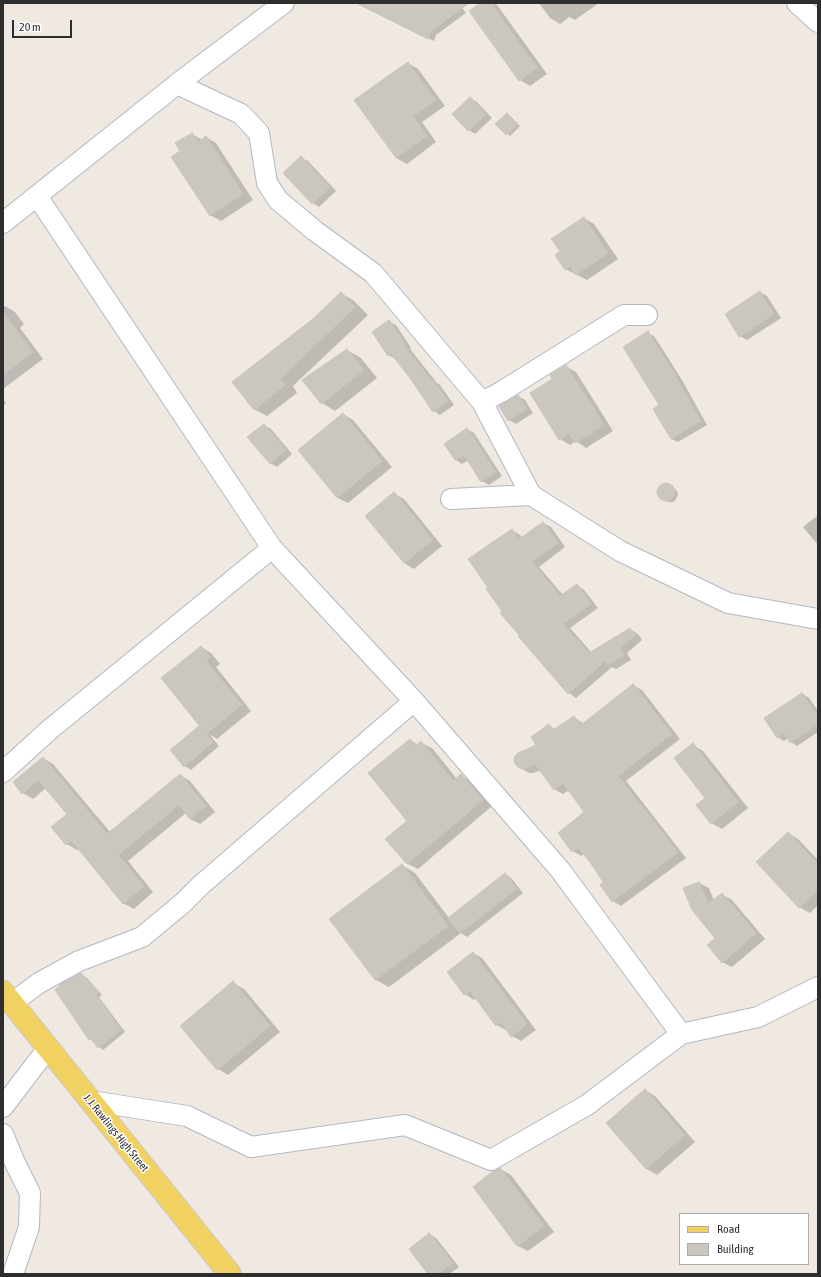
<!DOCTYPE html>
<style>
body{margin:0}
#map{position:relative;width:821px;height:1277px;overflow:hidden;background:#efe9e1;font-family:"Asap Condensed",sans-serif}
canvas{display:block}
.frame{position:absolute;inset:0;border:4px solid #2e2e2e;pointer-events:none}
.legend{position:absolute;left:679px;top:1213px;width:130px;height:52px;box-sizing:border-box;background:#fff;border:1px solid #ababab;margin:0;padding:5px 7px;list-style:none;font-size:12px;color:#2e2e2e}
.legend li{display:flex;align-items:center;gap:8px;height:20px}
.legend b{width:20px;border:1px solid #ababab}
.scale{position:absolute;left:12px;top:20px;width:60px;height:18px;box-sizing:border-box;border:2px solid #2e2e2e;border-top:0;padding-left:5px;font-size:12px;line-height:14px;white-space:nowrap;color:#2e2e2e;-webkit-text-stroke:3px #fff;paint-order:stroke}
</style>
<div id="map">
<canvas width="821" height="1277"></canvas>
<div class="frame"></div>
<ul class="legend">
<li><b style="height:5px;background:#f2d163"></b>Road</li>
<li><b style="height:11px;background:#cbc7bf"></b>Building</li>
</ul>
<div class="scale">20 m</div>
</div>
<script>
const ctx = document.querySelector('canvas').getContext('2d');
ctx.lineJoin = 'round';
function fillPath(path, color) { ctx.fillStyle = color; ctx.fill(path, 'evenodd'); }
const toPath = rows => new Path2D(rows.map(r => 'M' + r).join(''));
function trace(path, color, width, dash) { ctx.strokeStyle = color; ctx.lineWidth = width; ctx.lineCap = dash ? 'butt' : 'round'; ctx.setLineDash(dash || []); ctx.stroke(path); }
function write(font, color, halo, rows, align = 'center') {
  ctx.font = font + ' "Asap Condensed",sans-serif'; ctx.lineWidth = 3; ctx.setLineDash([]); ctx.textBaseline = 'middle'; ctx.strokeStyle = halo; ctx.fillStyle = color; for (const [text, x, y, turn = 0] of rows) {
    ctx.save(); ctx.translate(x, y); ctx.rotate((+turn || 0) * Math.PI / 180); ctx.textAlign = isNaN(turn) ? turn : align; if (halo) ctx.strokeText(text, 0, 0); ctx.fillText(text, 0, 0); ctx.restore();
  }
}
fillPath(toPath([
 [363,3,458,3,466,13,436,35,434,41,373,11],
 [482,3,494,3,497,5,547,74,530,86,520,80],
 [539,3,599,3,575,20,569,17,560,24,550,18],
 [408,63,418,69,445,106,422,122,436,142,407,164,396,158],
 [470,98,477,102,492,118,475,134,469,130,453,114],
 [507,114,520,126,510,136,497,124],
 [192,134,202,140,206,137,216,143,253,200,221,221,210,215,182,151],
 [301,158,308,161,336,191,319,207,313,203],
 [584,218,594,224,618,259,587,280,565,269,561,251],
 [760,292,767,296,781,318,747,340,740,336],
 [341,293,354,301,368,315,293,386,297,393,267,416,254,409,315,318],
 [5,306,15,312,24,324,20,328,43,359,3,389,3,307],
 [389,322,396,325,411,348,410,349,437,383,440,385,454,405,440,415,434,411,396,359,388,355],
 [648,333,654,336,682,380,707,425,678,442,671,439,661,405],
 [347,350,361,358,377,378,335,411,322,403],
 [566,366,576,372,613,431,586,448,576,441,570,445,560,439,553,379],
 [518,396,525,400,533,413,516,424,509,420],
 [3,399,6,403,3,406],
 [343,414,353,420,392,467,348,503,338,498,299,450],
 [264,425,271,429,292,454,277,467,270,463],
 [467,429,474,433,502,476,489,485,482,481,468,460,462,464,456,460,445,444],
 [663,485,671,486,677,491,678,495,676,499,673,502,669,502,665,501,659,495,659,492,660,488],
 [394,494,404,499,442,546,414,569,404,563],
 [817,516,818,516,818,545,803,527],
 [543,523,551,527,565,547,539,567,563,595,577,585,584,590,598,608,570,628,592,653,630,629,638,634,642,640,627,653,631,660,616,669,612,667,576,698,569,693,520,635,504,611,512,530,520,535,522,538],
 [201,647,211,653,220,664,216,667,251,711,217,739,209,734,219,746,191,770,185,766,199,727,204,729],
 [633,685,642,690,680,739,626,781,686,858,621,906,613,901,604,883,584,854,581,856,573,851,586,813,569,790,563,794,554,789,541,770,533,773,529,773,520,768,538,745,549,725,556,730,574,717,584,724],
 [803,694,809,698,818,711,818,732,797,746,791,742,788,738,784,741,777,737,765,718],
 [410,740,418,745,421,743,432,748,457,779,461,775,471,781,492,806,418,869,408,864,387,839,408,821],
 [693,745,703,751,748,808,722,829,711,823],
 [43,758,53,764,110,832,180,775,190,781,215,812,200,824,190,819,186,813,128,861,153,892,134,909,123,903,79,848,77,850,67,844,68,814,46,788,33,799,23,793],
 [788,833,798,839,818,860,818,905,810,913,799,907],
 [402,865,415,873,449,918,505,874,511,878,523,893,467,937,461,933,389,987,376,980,331,919],
 [699,883,709,888,714,901,722,894,732,900,765,939,732,967,722,962,717,938],
 [473,953,482,958,536,1030,521,1041,512,1036,507,1029,506,1030,497,1025,476,998,474,1000,465,994],
 [81,974,86,977,102,995,99,997,125,1032,103,1050,90,1039],
 [233,983,244,989,280,1032,228,1075,218,1069,182,1026],
 [645,1090,655,1096,695,1142,657,1175,647,1169,607,1123],
 [500,1169,511,1175,554,1232,528,1251,518,1246,474,1187],
 [429,1234,436,1238,459,1267,449,1274,430,1274]
]), '#0003');
const building = toPath([
 [356,3,469,3,430,32,428,39,356,3],
 [480,3,491,3,537,68,519,81,469,11,480,3],
 [408,62,436,100,413,116,427,136,396,158,354,100,408,62],
 [470,97,486,114,468,131,452,114,470,97],
 [507,113,518,124,506,135,495,124,507,113],
 [192,133,198,142,206,136,243,194,210,216,171,157,180,151,175,143,192,133],
 [301,156,330,187,312,204,283,173,301,156],
 [584,217,608,253,576,275,570,266,565,270,555,255,560,251,551,239,584,217],
 [760,291,774,314,739,337,725,314,760,291],
 [341,292,355,307,280,379,285,385,254,410,232,382,314,318,341,292],
 [3,312,33,352,3,375,3,312],
 [389,320,405,344,404,345,432,381,433,380,448,401,433,412,410,378,391,354,388,356,372,332,389,320],
 [648,331,676,376,675,376,701,421,671,439,653,409,659,405,623,347,648,331],
 [347,349,364,370,321,404,302,380,347,349],
 [566,365,604,425,575,443,569,433,559,440,530,393,552,379,550,375,566,365],
 [518,395,527,409,508,421,499,406,518,395],
 [343,413,382,461,337,498,298,450,343,413],
 [264,424,286,450,270,464,247,437,264,424],
 [467,428,496,472,481,482,464,455,455,460,444,444,467,428],
 '657 492a9 9 0 1 1 18 0a9 9 0 1 1-18 0Z',
 [394,492,433,540,404,563,365,516,394,492],
 [543,522,558,543,532,562,560,596,577,584,591,604,563,624,589,653,630,628,635,635,620,648,624,655,608,665,605,661,568,694,518,636,519,635,500,613,502,611,486,589,488,588,468,559,512,529,519,539,543,522],
 [201,646,210,657,206,661,242,705,206,734,161,678,201,646],
 [633,684,672,734,618,776,678,852,612,902,600,885,603,882,591,863,578,848,572,852,558,833,584,812,563,783,554,790,535,764,524,769,519,768,516,765,514,761,515,756,518,753,536,745,531,737,549,724,553,730,574,716,581,725,633,684],
 [802,693,818,717,818,724,790,743,784,733,777,738,764,718,802,693],
 [199,726,213,742,184,767,170,750,199,726],
 [410,739,415,746,421,741,453,781,461,774,483,800,407,864,385,839,407,821,368,773,410,739],
 [693,743,738,802,711,824,696,805,705,798,674,758,693,743],
 [43,757,107,834,180,774,206,806,190,819,179,805,118,855,144,886,123,904,71,840,66,845,51,827,67,814,38,780,22,794,13,782,43,757],
 [788,832,818,864,818,890,799,908,756,862,788,832],
 [402,864,448,926,375,980,329,919,402,864],
 [505,873,517,889,460,933,448,918,505,873],
 [699,882,708,904,722,893,756,933,722,963,707,945,715,938,692,910,683,888,699,882],
 [473,952,527,1024,511,1037,501,1022,496,1026,470,991,464,995,447,972,473,952],
 [81,973,98,992,96,994,121,1030,98,1048,91,1039,89,1040,55,990,61,984,81,973],
 [233,981,270,1026,217,1070,180,1026,233,981],
 [645,1089,685,1135,646,1169,606,1123,645,1089],
 [500,1168,544,1226,517,1246,473,1187,493,1171,500,1168],
 [429,1233,453,1263,438,1274,428,1274,409,1249,429,1233]
]);
fillPath(building, '#cbc7bf');
trace(building, '#cbc5ba', 1);
const street = toPath([
 [797,3,818,22],
 [177,84,241,114,259,133,267,183,278,200,315,231,373,273,482,402,531,495],
 [37,196,272,548,414,701,561,871,681,1034],
 [3,223,177,84,284,3],
 [482,402,501,392,624,315,647,315],
 [451,499,531,495,620,551,728,603,818,619],
 [3,772,48,731,272,548],
 [12,1003,39,983,79,961,142,937,183,903,201,885,414,701],
 [91,1101,187,1116,251,1147,405,1125,491,1160,587,1105,681,1034,758,1017,818,987],
 [3,1107,48,1048],
 [3,1134,15,1163,30,1193,29,1227,13,1274]
]);
const primary = toPath([
 [3,992,230,1274]
]);
trace(street, '#b4b7c1', 22);
trace(primary, '#c9c9c9', 24);
trace(street, '#fff', 20);
trace(primary, '#f2d163', 22);
write('11px', '#2e2e2e', '#fff', [
 ["J. J. Rawlings High Street",116,1133,51]
]);
</script>
